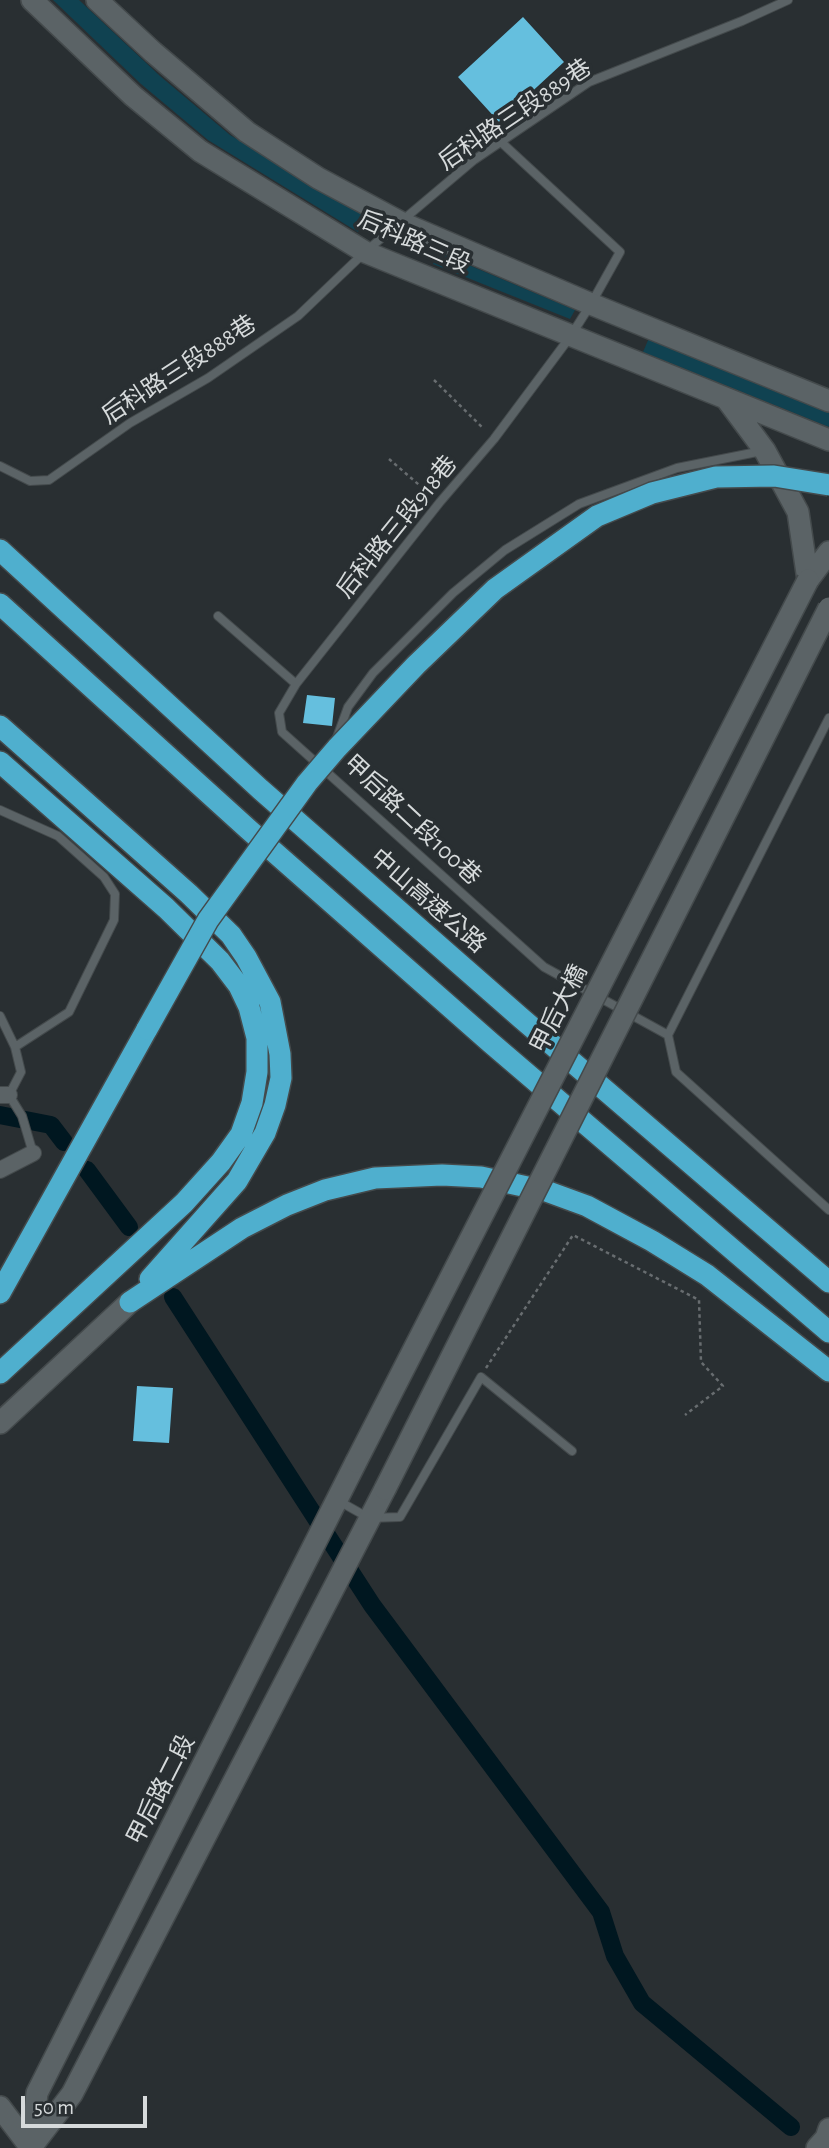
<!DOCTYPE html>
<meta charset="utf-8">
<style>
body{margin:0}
#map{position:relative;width:829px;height:2148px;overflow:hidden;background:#292f32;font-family:"Alegreya Sans",sans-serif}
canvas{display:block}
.scale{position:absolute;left:21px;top:2096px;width:126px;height:32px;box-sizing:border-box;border:4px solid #d6dadb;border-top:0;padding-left:9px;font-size:21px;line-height:24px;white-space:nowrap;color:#d6dadb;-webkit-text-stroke:5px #292f32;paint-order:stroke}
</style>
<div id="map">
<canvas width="829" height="2148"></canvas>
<div class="scale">50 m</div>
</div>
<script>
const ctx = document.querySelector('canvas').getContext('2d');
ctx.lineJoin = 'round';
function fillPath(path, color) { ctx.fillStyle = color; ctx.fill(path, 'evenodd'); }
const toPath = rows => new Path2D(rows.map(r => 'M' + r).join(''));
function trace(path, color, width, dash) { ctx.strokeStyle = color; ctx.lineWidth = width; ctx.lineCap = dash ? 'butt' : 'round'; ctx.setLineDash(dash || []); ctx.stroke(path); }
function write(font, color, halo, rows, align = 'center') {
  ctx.font = font + ' "Alegreya Sans","Noto Sans TC",sans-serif'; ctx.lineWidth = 7; ctx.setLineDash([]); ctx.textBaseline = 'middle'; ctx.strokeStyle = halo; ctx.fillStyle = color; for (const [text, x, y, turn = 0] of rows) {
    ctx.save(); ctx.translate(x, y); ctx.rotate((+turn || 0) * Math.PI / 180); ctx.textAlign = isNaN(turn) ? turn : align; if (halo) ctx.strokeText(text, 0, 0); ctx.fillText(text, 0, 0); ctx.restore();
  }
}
fillPath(toPath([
 [53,0,79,0,160,76,230,135,294,173,365,211,358,232,208,140,141,84],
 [438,252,575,310,570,319,433,264],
 [649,338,829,411,829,427,643,352]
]), '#104251');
trace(toPath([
 [0,1115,51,1125,64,1142],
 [87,1170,129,1227],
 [173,1297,372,1605,601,1912,615,1956,642,2003,791,2127]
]), '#001720', 18);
fillPath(toPath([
 [523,17,564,62,499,122,458,77],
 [307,695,335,698,332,726,303,723],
 [137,1386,173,1388,169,1443,133,1441]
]), '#65bfde');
const lane = toPath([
 [501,142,620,252,591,304,570,337,494,439,440,502,296,684,279,713,282,732,544,967,668,1035,676,1072,829,1210],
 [0,466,30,481,49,480,130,423,208,378,298,316,365,252,474,160,589,82,742,21,788,0],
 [218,616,296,684],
 [336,740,348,707,373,673,453,593,505,550,579,504,677,468,762,451],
 [0,810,58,836,104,877,115,894,114,920,69,1012,15,1047,21,1072,9,1095,22,1116,33,1153],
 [0,1016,15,1047],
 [668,1035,829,718],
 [337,1500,369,1518,400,1517,481,1377,572,1451]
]);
const street = toPath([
 [0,1095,9,1095],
 [0,1170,33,1153]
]);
const secondary = toPath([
 [32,0,133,96,200,151,365,252,829,440],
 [97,0,153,52,247,132,318,178,402,223,591,304,829,401],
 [728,401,765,451,798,512,808,580],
 [808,580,829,552],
 [0,1423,130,1302],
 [0,2107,31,2148],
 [32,2146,72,2094,385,1489],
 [31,2148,37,2093,356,1462],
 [817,2148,826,2138,829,2129]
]);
const highway = toPath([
 [0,550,260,789,521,1018,829,1282],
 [0,604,248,829,491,1043,829,1332],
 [0,726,189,894,231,935,246,957,270,1002,280,1054,281,1078,275,1105,265,1133,237,1181,150,1279],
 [0,762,166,908,220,961,239,986,249,1007,257,1038,257,1072,252,1103,241,1134,221,1162,184,1203,0,1373],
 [0,1293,147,1029],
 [130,1302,242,1228,287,1205,325,1190,375,1178,442,1175,481,1177,546,1191,587,1206,652,1241,707,1275,829,1371]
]);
trace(lane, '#444a4c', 10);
trace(street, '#444a4c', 18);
trace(secondary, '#444a4c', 24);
trace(highway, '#444a4c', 24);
trace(toPath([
 [434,380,484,429],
 [389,459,432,496],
 [486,1368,573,1235,699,1300,701,1362,723,1386,685,1415]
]), '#686d70', 2.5, [3.5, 3.5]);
trace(lane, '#5b6366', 8);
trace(street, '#5b6366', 16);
trace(secondary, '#5b6366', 21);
trace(highway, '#4fafce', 21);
const secondaryBridge = toPath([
 [356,1462,808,580],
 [385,1489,829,608]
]);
const highwayBridge = toPath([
 [147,1029,208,920,307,783,337,748,416,665,495,589,597,516,652,493,716,477,774,476,829,485]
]);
trace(secondaryBridge, '#444a4c', 24, []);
trace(highwayBridge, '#444a4c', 24, []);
trace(secondaryBridge, '#5b6366', 21);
trace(highwayBridge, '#4fafce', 21);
write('24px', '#d6dadb', '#292f32', [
 ["后科路三段889巷",515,115,-34],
 ["后科路三段",414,242,24],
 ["后科路三段888巷",179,370,-33],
 ["后科路三段918巷",397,527,-51],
 ["甲后路二段100巷",412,820,43],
 ["中山高速公路",428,901,41],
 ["甲后大橋",559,1009,-63],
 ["甲后路二段",161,1790,-63]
]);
</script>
